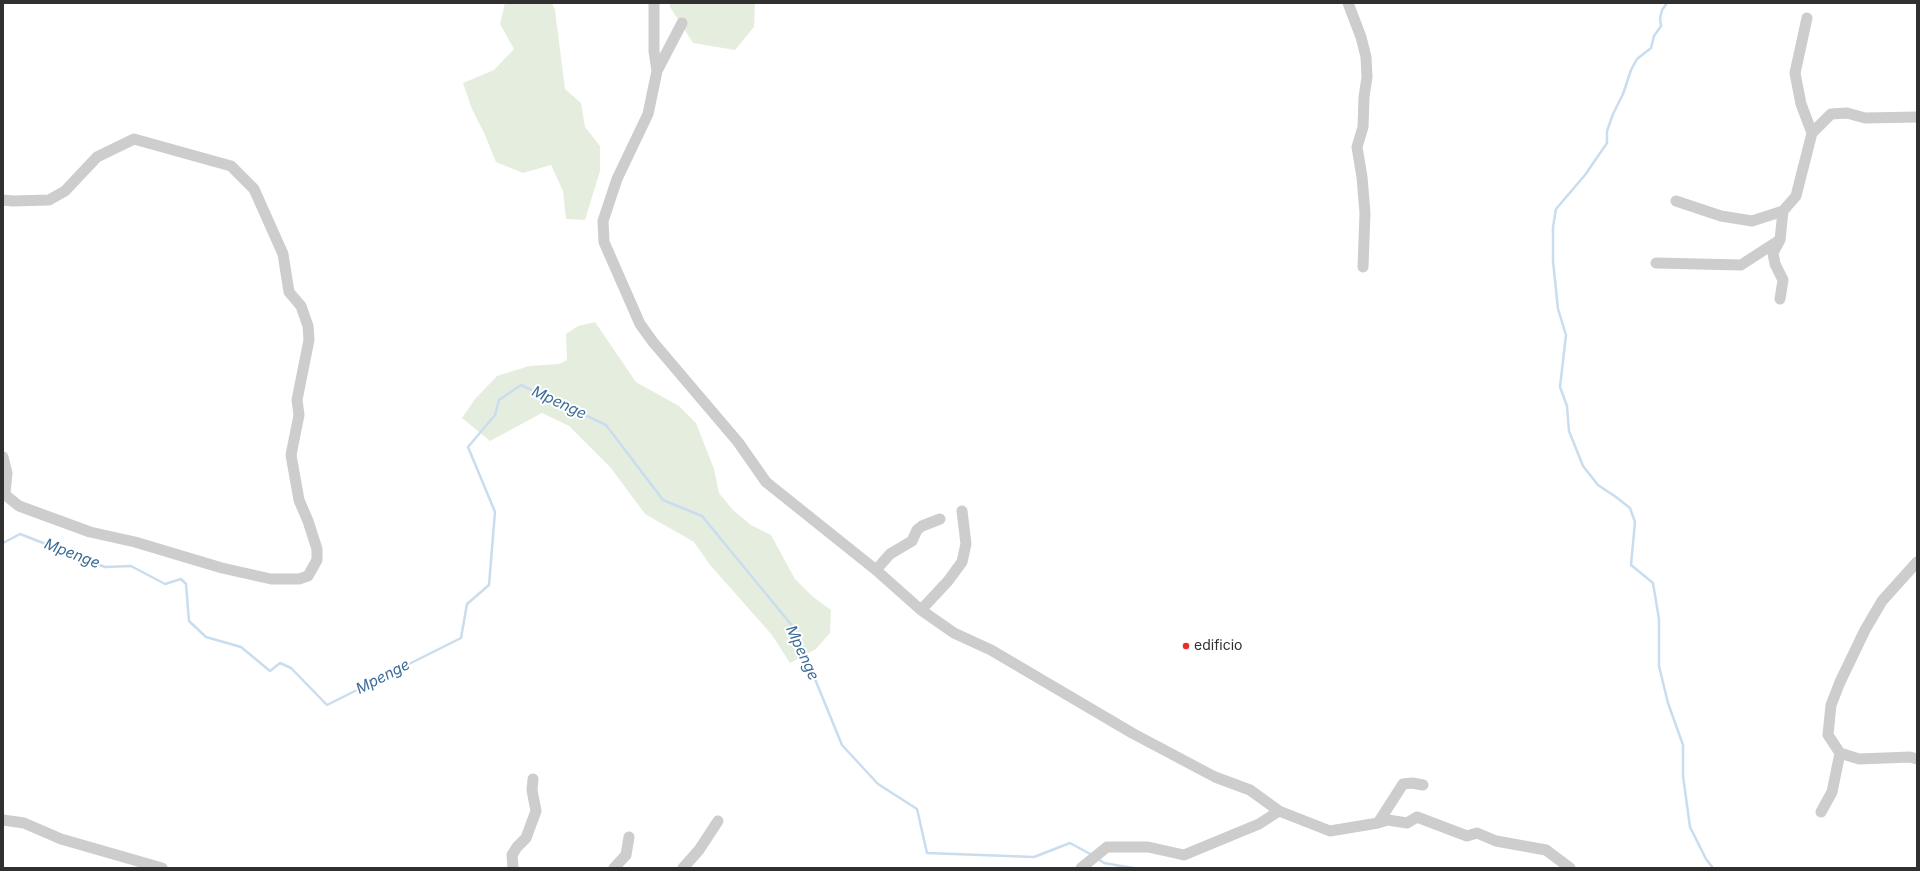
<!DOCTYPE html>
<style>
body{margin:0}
#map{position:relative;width:1920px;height:871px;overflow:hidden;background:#fff;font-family:Inter,sans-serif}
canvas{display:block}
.frame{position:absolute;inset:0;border:4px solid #303030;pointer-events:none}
</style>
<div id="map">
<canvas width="1920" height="871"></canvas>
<div class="frame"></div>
</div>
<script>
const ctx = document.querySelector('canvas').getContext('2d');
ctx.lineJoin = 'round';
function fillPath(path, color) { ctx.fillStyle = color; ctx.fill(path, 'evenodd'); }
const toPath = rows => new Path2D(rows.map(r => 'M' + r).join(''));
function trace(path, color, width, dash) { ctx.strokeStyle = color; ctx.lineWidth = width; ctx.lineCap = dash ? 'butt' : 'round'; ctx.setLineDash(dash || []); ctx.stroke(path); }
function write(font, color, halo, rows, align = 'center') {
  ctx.font = font + ' Inter,sans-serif'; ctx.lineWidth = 4; ctx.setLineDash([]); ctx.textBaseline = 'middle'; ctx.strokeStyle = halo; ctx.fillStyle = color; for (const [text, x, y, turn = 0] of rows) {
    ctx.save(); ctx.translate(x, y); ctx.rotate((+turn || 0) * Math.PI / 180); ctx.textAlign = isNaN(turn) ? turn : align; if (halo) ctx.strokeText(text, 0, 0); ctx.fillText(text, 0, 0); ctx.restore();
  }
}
fillPath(toPath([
 [505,3,552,3,555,10,565,89,581,103,585,127,600,146,600,171,585,220,566,219,563,191,551,165,523,173,496,162,485,135,472,109,463,83,494,70,514,49,500,24],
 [670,3,755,3,754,27,735,50,693,43,670,7],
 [595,322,636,382,679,406,696,423,714,469,719,493,733,510,751,525,771,535,795,579,812,596,831,610,830,633,816,649,790,663,772,635,710,565,694,542,645,514,611,468,569,426,542,413,490,441,462,418,475,399,497,376,529,366,559,364,567,360,566,334,578,326]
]), '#e5eede');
trace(toPath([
 [1667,3,1662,10,1660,18,1661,26,1654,36,1651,48,1637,59,1631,70,1623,94,1613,114,1607,131,1607,143,1585,175,1556,209,1553,227,1553,261,1558,309,1566,335,1560,387,1567,406,1569,431,1583,466,1598,485,1616,497,1630,508,1635,522,1631,565,1653,583,1659,619,1659,666,1668,703,1683,745,1683,776,1690,827,1706,859,1713,868],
 [3,543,20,534,105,567,131,566,165,584,181,579,186,584,189,621,206,637,241,647,270,671,280,663,291,668,327,705,461,638,467,604,489,585,495,512,468,447,495,415,499,400,521,385,606,425,663,500,702,516,794,628,842,745,878,784,917,809,927,853,1034,857,1070,843,1092,855],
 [1098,859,1104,863,1133,868]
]), '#c9ddee', 2.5);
trace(toPath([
 [654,3,654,51,657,71,648,114,617,179,603,221,604,242,640,324,653,342,738,442,766,482,876,570,921,610,954,633,991,650,1132,733,1215,777,1250,790,1279,811,1330,831,1378,823,1388,820,1407,823,1417,817,1467,836,1477,833,1496,841,1546,850,1570,868],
 [1348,3,1361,37,1366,57,1367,77,1364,97,1363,127,1357,147,1362,177,1365,213,1363,267],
 [1807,18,1795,73,1801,104,1812,133],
 [657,71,682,23],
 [3,200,13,201,49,200,65,191,97,157,134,139,231,166,254,189,283,254,289,292,301,306,308,326,309,340,297,400,299,415,291,455,299,500,308,521,317,549,317,560,308,576,299,579,271,579,222,568,135,542,90,532,19,506,3,493],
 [1676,201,1721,216,1752,221,1783,211],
 [1656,263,1741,265,1778,241],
 [1780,299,1783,280,1775,264,1773,253,1780,240,1783,211,1796,196,1812,133,1831,114,1847,113,1865,118,1917,117],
 [3,457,7,473,5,494],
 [1917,562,1882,601,1865,630,1840,682,1831,705,1828,735,1840,753,1859,759,1910,757,1917,759],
 [876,570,890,554,912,541,917,530,922,526,940,519],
 [921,610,948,581,962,562,966,544,962,511],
 [1821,812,1832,792,1840,753],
 [3,820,24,823,61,839,162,868],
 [1378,823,1403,784,1412,783,1423,785],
 [513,868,512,855,517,847,526,838,536,811,532,790,533,779],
 [614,868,626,855,629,837],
 [683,868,699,850,718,821],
 [1081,868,1107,847,1148,847,1184,855,1259,824,1279,811]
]), '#cdcdcd', 11);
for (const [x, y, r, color] of [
 [1186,646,4,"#ed2d2c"]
]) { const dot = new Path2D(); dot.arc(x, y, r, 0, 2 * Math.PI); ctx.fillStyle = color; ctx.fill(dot); trace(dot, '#fff', 1.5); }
write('14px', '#303030', '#fff', [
 ["edificio",1194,646]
], 'left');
write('italic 15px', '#3a6b97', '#fff', [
 ["Mpenge",559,403,25],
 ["Mpenge",72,554,21],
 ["Mpenge",802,653,65],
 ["Mpenge",383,677,-27]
]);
</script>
